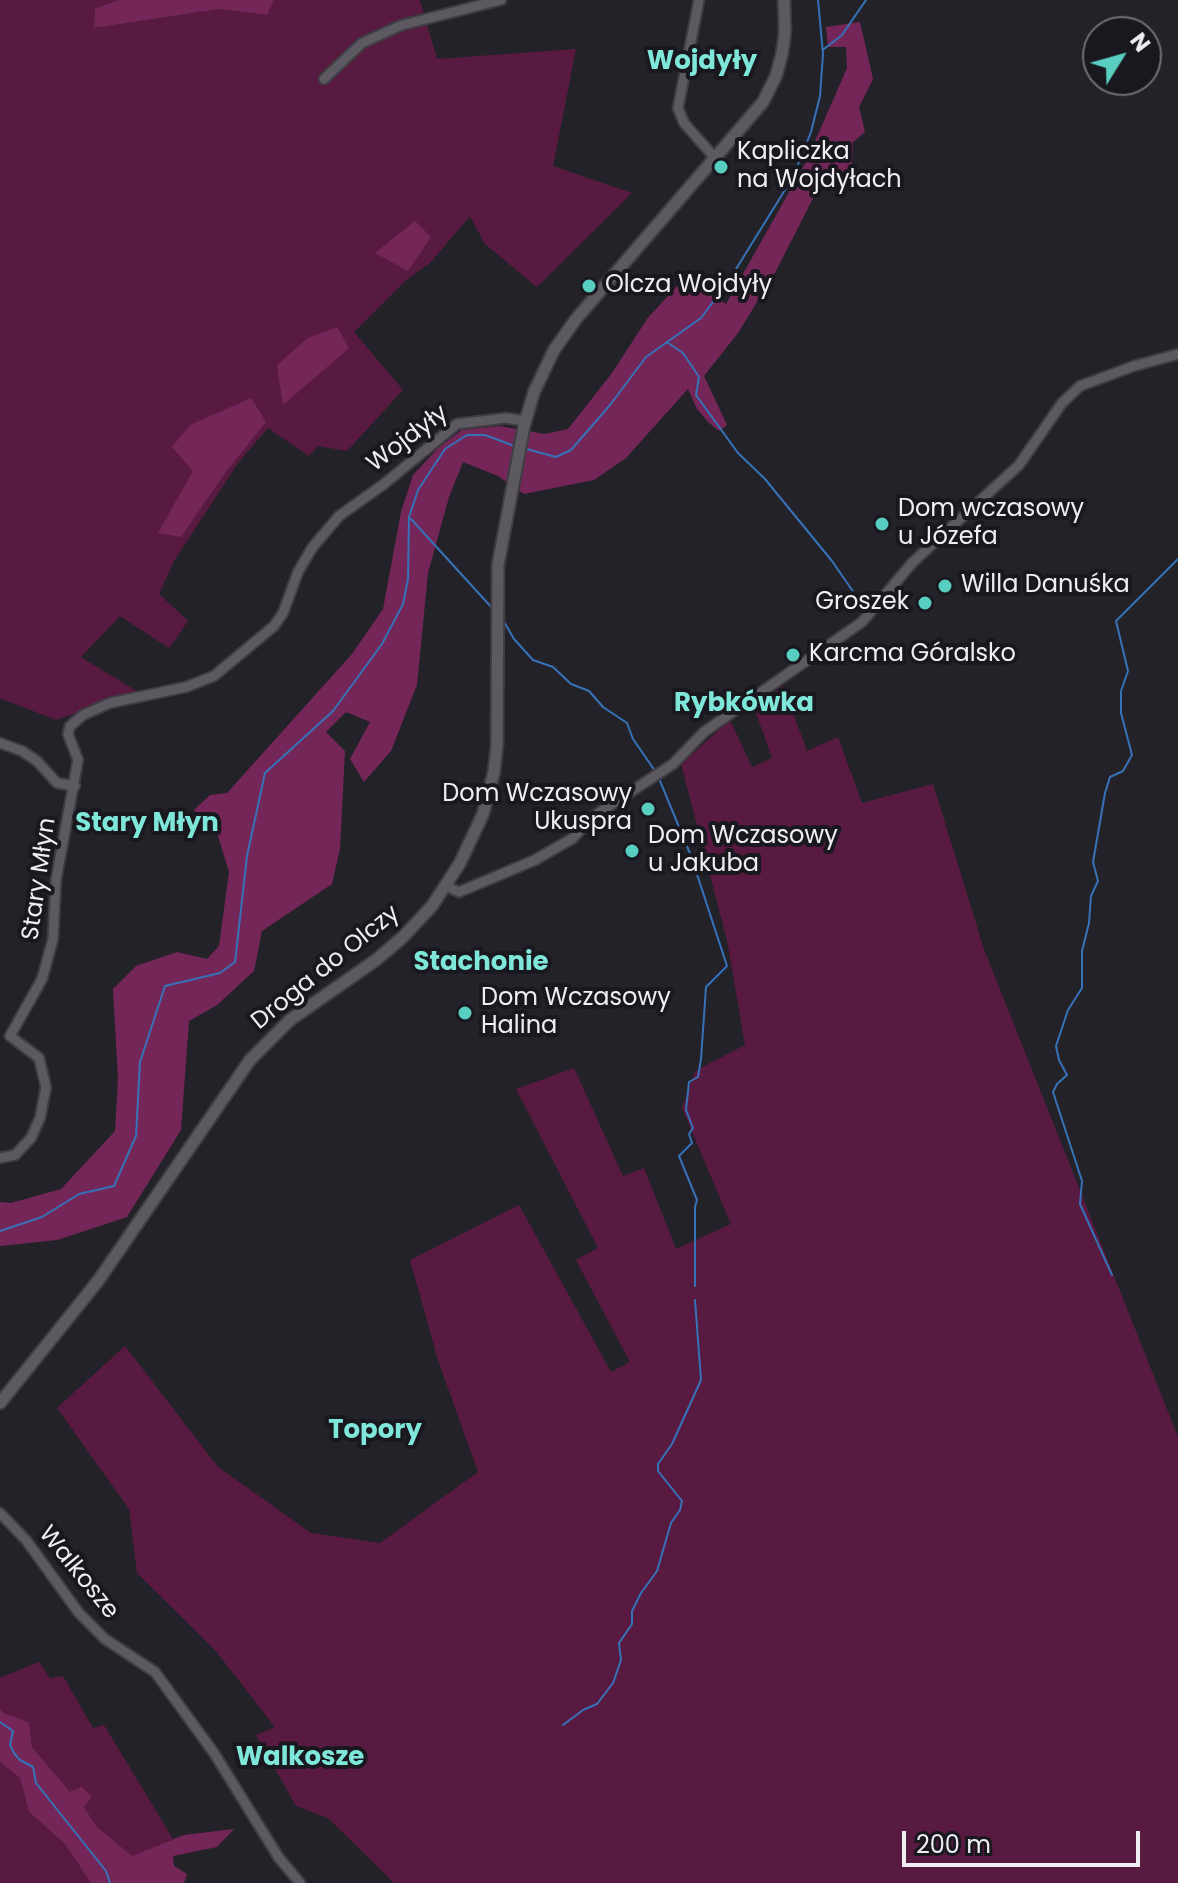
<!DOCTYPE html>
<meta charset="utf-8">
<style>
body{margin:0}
#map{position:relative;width:1178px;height:1883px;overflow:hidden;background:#242229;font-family:Poppins,sans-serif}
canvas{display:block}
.north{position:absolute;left:1082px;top:16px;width:80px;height:80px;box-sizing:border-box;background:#1a181f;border:2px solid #706e74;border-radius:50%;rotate:53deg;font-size:22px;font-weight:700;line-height:32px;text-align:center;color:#f0eef3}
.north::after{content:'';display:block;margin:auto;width:28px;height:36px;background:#58cec0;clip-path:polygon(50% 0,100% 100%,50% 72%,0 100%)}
.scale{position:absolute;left:902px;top:1831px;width:238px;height:36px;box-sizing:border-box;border:4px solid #f0eef3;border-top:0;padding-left:10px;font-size:24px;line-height:28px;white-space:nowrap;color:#f0eef3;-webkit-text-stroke:6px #1a181f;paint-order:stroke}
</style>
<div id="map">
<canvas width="1178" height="1883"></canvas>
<div class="north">N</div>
<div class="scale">200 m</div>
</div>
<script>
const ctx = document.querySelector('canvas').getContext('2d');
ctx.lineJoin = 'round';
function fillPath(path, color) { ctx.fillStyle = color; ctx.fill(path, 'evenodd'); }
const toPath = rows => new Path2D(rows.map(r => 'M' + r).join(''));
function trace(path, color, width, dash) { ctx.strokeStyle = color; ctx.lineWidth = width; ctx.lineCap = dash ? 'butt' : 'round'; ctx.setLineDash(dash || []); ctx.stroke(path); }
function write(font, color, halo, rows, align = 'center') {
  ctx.font = font + ' Poppins,sans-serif'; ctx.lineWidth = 8; ctx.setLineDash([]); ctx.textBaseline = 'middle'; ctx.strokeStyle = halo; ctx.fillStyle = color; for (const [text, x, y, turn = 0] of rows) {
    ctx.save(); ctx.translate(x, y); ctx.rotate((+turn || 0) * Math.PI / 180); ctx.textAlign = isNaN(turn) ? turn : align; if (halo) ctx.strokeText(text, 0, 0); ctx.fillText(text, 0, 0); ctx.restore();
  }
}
fillPath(toPath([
 [0,0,118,0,95,9,94,28,219,9,267,15,274,0,420,0,437,59,576,49,553,166,632,193,537,287,485,244,470,216,430,263,406,280,354,332,403,390,347,451,318,446,309,456,268,428,238,463,174,561,159,594,188,621,169,648,120,616,81,657,138,692,56,720,0,698],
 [783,686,807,751,838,737,862,803,933,784,984,949,1178,1437,1178,1883,394,1883,328,1818,296,1806,256,1735,275,1727,215,1650,137,1573,129,1509,57,1408,125,1346,218,1467,311,1533,380,1543,478,1472,438,1360,410,1260,519,1205,611,1372,630,1362,576,1260,598,1248,516,1089,574,1068,623,1176,644,1168,676,1249,731,1224,682,1108,695,1071,745,1045,727,940,681,764,730,720,752,767,772,758,754,707],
 [39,1662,50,1678,63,1676,93,1728,104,1725,173,1839,132,1857,97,1827,84,1807,92,1798,70,1792,32,1747,29,1722,3,1713,0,1708,0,1678],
 [0,1762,20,1778,29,1812,65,1844,91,1883,0,1883]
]), '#591a42');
fillPath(toPath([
 [118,0,274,0,267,15,219,9,94,28,95,9],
 [860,22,873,79,859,107,865,132,853,142,851,179,831,163,776,271,738,333,704,376,727,425,719,431,709,423,697,409,688,389,626,458,594,480,524,494,498,476,463,462,449,497,428,573,417,685,391,751,364,782,350,759,370,722,346,712,326,732,345,751,340,849,332,884,262,931,254,971,217,1005,189,1021,181,1130,127,1217,57,1240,0,1246,0,1202,11,1203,61,1189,115,1131,118,1078,113,989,136,966,177,952,207,959,219,946,229,872,218,836,194,810,210,795,227,793,352,654,383,609,401,512,413,475,438,448,462,430,500,426,545,434,568,429,612,373,647,319,679,284,709,291,726,304,806,162,847,68,846,47,828,47,826,27],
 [415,221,431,237,408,271,375,253],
 [337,327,349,348,283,405,277,365,308,338],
 [251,398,266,422,225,473,181,537,158,533,193,471,172,447,190,425],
 [0,1708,3,1713,29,1722,32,1747,70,1792,82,1787,92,1797,84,1807,97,1827,132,1856,184,1835,234,1829,217,1847,173,1856,174,1866,187,1874,184,1883,91,1883,65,1844,29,1812,20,1778,0,1762]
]), '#752658');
trace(toPath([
 [824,49,842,35,866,0],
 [668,343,683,353,699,377,696,395,738,453,765,479,832,561,863,606],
 [523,448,556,457,571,450,610,405,646,357,701,318,728,282,793,177,811,132,820,96,823,54,818,0],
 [411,519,493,609],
 [503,620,514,639,533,660,553,667,571,684,589,691,603,707,627,723,633,739,655,771],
 [658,776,691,856,727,966,706,987,701,1059,698,1077,689,1082,686,1110,693,1128,689,1134,692,1143,679,1156,697,1200,695,1207,695,1286],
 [0,1231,42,1217,79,1194,114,1186,136,1136,140,1062,165,986,220,973,235,962,247,856,265,773,333,711,382,644,403,604,408,579,409,517,418,490,445,449,467,435,485,435,517,447],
 [1112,1275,1080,1204,1082,1181,1053,1092,1057,1084,1067,1075,1059,1060,1056,1046,1068,1010,1082,988,1082,951,1089,923,1091,896,1098,881,1093,862,1105,793,1110,777,1123,771,1132,755,1121,713,1121,691,1128,671,1116,621,1178,559],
 [0,1722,13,1731,10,1745,14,1753,20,1760,33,1767,36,1783,106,1871,110,1883],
 [563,1725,583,1710,597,1704,613,1683,621,1660,619,1643,632,1624,632,1611,641,1593,657,1571,671,1523,680,1510,682,1501,658,1471,658,1464,672,1444,701,1380,695,1300]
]), '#3672b7', 2);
const minor = toPath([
 [699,0,678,108,684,123,716,159],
 [324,79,362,43,402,25,501,0],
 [0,743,22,751,37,761,57,783,75,786],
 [446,886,459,892,535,860,573,838,591,818,673,764,704,732,862,622,913,562,1019,465,1062,403,1080,386,1134,366,1178,354],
 [0,1158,15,1155,31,1138,40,1118,46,1087,39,1058,10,1036,42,979,53,939,56,880,78,760,68,734,70,726,83,715,110,703,186,687,214,676,274,626,283,613,298,572,312,548,339,516,384,484,457,424,506,418,525,421],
 [0,1513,26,1540,79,1613,105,1639,155,1672,214,1753,279,1858,300,1883]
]);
const tertiary = toPath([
 [0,1403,98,1281,250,1060,290,1020,376,960,403,937,432,906,460,863,483,814,494,772,497,745,498,565,524,426,534,392,554,350,576,319,763,102,776,76,782,54,785,32,784,0]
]);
trace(minor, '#3f3d43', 13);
trace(tertiary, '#3f3d43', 15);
trace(minor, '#5c5961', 9);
trace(tertiary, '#5c5961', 11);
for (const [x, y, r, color] of [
 [721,167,8,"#58cec0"],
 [589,286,8,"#58cec0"],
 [882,524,8,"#58cec0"],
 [945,586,8,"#58cec0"],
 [925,603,8,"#58cec0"],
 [793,655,8,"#58cec0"],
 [648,809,8,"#58cec0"],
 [632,851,8,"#58cec0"],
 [465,1013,8,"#58cec0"]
]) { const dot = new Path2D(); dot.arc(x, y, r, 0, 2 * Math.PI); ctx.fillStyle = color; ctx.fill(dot); trace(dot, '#1a181f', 3); }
write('24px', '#f0eef3', '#1a181f', [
 ["Kapliczka",737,153],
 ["na Wojdyłach",737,181],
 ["Olcza Wojdyły",605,286],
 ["Dom wczasowy",898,510],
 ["u Józefa",898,538],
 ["Willa Danuśka",961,586],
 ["Groszek",909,603,"right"],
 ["Karcma Góralsko",809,655],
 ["Dom Wczasowy",632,795,"right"],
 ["Ukuspra",632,823,"right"],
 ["Dom Wczasowy",648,837],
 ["u Jakuba",648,865],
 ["Dom Wczasowy",481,999],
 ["Halina",481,1027]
], 'left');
write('24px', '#f0eef3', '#1a181f', [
 ["Wojdyły",408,439,-37],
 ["Stary Młyn",40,879,-82],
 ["Droga do Olczy",326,968,-39],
 ["Walkosze",78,1573,51]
]);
write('bold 26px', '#7ee7d9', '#1a181f', [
 ["Wojdyły",702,62],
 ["Rybkówka",744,704],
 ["Stary Młyn",147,824],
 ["Stachonie",481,963],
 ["Topory",375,1431],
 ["Walkosze",300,1758]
]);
</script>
